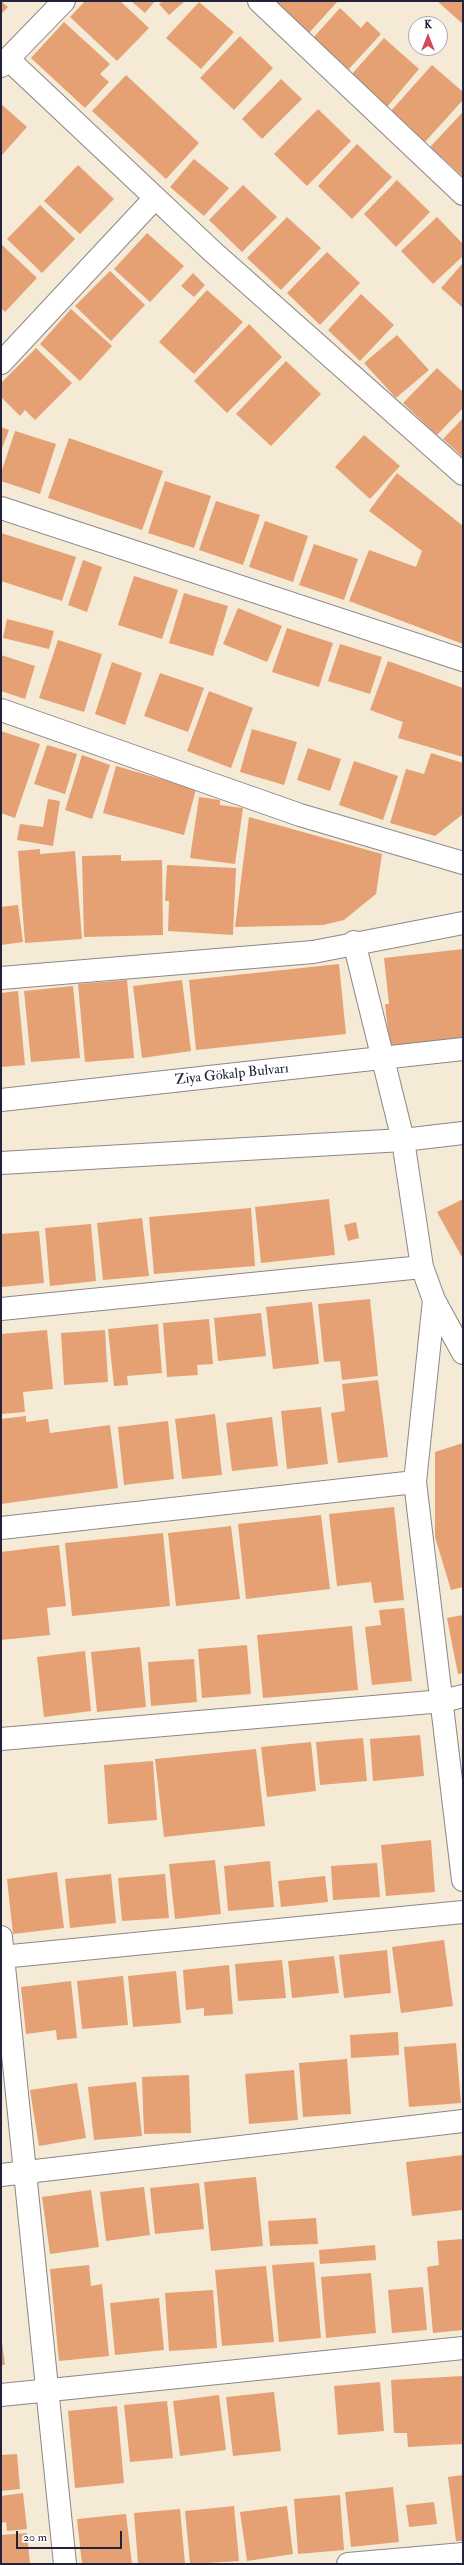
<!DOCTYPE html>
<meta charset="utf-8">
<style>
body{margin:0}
#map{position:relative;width:464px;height:2565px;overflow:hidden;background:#f5ead5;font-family:"IM FELL Double Pica",serif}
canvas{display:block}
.frame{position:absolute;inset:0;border:2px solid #22223b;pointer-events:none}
.north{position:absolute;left:408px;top:16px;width:40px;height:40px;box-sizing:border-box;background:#fff;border:1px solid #a7a7b1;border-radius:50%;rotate:0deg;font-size:11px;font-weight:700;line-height:16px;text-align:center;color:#22223b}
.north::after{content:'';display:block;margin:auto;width:14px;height:18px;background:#d1495b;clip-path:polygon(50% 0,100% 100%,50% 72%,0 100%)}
.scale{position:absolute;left:16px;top:2531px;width:106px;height:18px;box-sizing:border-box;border:2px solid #22223b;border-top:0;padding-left:5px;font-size:12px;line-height:14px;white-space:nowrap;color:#22223b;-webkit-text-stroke:3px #fff;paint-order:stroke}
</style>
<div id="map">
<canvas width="464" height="2565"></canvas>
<div class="frame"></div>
<div class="north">K</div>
<div class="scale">20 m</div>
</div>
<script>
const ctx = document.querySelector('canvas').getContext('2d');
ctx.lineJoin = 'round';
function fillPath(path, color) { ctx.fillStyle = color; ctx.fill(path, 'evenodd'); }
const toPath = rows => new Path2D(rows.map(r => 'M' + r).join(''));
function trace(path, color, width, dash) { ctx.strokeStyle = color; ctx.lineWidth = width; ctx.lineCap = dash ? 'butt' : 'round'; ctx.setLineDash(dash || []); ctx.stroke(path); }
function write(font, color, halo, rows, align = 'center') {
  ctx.font = font + ' "IM FELL Double Pica",serif'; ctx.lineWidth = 3; ctx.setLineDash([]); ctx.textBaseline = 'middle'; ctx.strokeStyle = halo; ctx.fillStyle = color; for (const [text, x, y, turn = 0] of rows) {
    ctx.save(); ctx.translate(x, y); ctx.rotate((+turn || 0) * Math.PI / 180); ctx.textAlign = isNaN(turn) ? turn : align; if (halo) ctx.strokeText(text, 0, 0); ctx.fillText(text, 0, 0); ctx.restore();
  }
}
fillPath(toPath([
 [1,1,8,7,1,14],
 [85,1,120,1,149,28,117,61,70,17],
 [131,1,155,1,145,13],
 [163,1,185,1,169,15,159,4],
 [276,1,338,1,308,34,274,3],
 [437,1,463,1,463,24],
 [199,2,234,32,201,69,166,38],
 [340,8,361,28,367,21,381,34,348,70,313,38],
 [64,22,110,64,100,74,109,82,85,108,31,58],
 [240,36,273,68,234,110,200,78],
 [384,38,419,69,387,107,351,75],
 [432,65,463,92,463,100,424,143,390,112],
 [126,75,199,143,166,179,92,111],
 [281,79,302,99,262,139,242,119],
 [1,104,27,127,1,156],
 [318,109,351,141,307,186,274,154],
 [462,113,463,114,463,177,430,147],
 [357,144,392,177,352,219,318,186],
 [194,159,229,188,204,216,170,187],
 [78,165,114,199,80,234,44,201],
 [397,180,430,212,396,247,364,214],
 [243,185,277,217,242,252,209,220],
 [40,205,75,239,42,273,7,239],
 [287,217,321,248,281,290,247,258],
 [437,217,463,244,463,256,433,284,401,251],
 [147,233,184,266,150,302,114,269],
 [1,244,37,278,5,312,1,308],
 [327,252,360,283,320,325,287,293],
 [463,263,463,308,441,288],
 [110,271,145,305,111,341,75,306],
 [193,273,205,285,194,297,181,286],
 [207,290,243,322,194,374,159,342],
 [361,294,394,325,360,361,328,330],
 [71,309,112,346,80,381,40,344],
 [249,324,282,357,227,413,194,381],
 [397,335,429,370,396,398,364,363],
 [36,348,72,383,35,420,25,410,20,416,1,397,1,383],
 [286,361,321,394,271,446,236,414],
 [437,368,463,392,463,408,437,435,403,403],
 [463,418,463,457,443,439],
 [1,427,9,430,1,451],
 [15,431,56,444,40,494,1,481,1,473],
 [364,435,400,466,370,499,335,467],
 [69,438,163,471,142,530,48,498],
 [397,473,463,526,463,644,349,601,369,550,416,567,422,551,369,511],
 [165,481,211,496,194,548,148,533],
 [216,501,260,515,243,565,199,550],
 [265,521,308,536,293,582,249,567],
 [1,533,76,557,62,601,1,581],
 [314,544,358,559,344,600,299,585],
 [83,560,102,567,87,612,68,605],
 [134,576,178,590,162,639,118,625],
 [184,593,228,606,213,656,169,643],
 [238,608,282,626,267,662,223,644],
 [7,619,54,631,49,649,3,638],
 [287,628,333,643,319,687,272,672],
 [58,640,102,654,84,712,39,698],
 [340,644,382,657,370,694,328,681],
 [1,655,35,666,25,699,1,691],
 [388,661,463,688,463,757,398,738,403,722,370,710],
 [112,662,142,673,125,725,95,714],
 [160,673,204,688,188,732,144,716],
 [209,691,253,708,231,768,187,751],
 [252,729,297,742,284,785,240,772],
 [1,731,40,744,15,818,1,813],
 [47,745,77,754,65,794,34,784],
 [308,748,341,759,330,791,297,780],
 [431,753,463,763,463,814,435,836,390,823,406,769,424,774],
 [82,755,110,765,92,819,65,810],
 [354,761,398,776,383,820,339,805],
 [116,766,196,789,184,835,103,813],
 [199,797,220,800,220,805,243,808,235,864,190,858],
 [48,799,60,801,53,846,17,840,20,824,43,827],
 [249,817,382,854,376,894,344,920,323,925,235,927],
 [40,849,40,854,75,851,82,939,25,943,18,851],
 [121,855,121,861,162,860,163,935,84,937,82,856],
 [167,865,236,868,233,935,168,931,169,901,165,901],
 [18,905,23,942,1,945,1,907],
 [463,949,463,1040,390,1049,385,1004,389,1004,384,958],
 [339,964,346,1034,196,1050,189,980],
 [127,980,134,1058,85,1062,78,984],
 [182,980,191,1051,142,1058,133,986],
 [73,986,80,1058,31,1062,24,991],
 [18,991,25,1065,1,1067,1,993],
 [329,1199,335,1255,261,1263,255,1207],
 [463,1199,463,1259,437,1212],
 [251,1208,255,1266,154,1274,149,1217],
 [142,1218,149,1276,103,1280,97,1223],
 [356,1222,359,1238,348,1241,344,1225],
 [91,1224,96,1281,50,1286,45,1228],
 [39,1231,44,1283,1,1287,1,1234],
 [370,1299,378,1376,342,1380,340,1361,324,1362,318,1304],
 [312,1302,319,1364,273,1369,266,1307],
 [261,1313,266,1356,218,1361,214,1318],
 [209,1319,213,1364,197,1365,198,1375,167,1377,163,1323],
 [158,1324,162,1373,127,1376,128,1385,114,1386,108,1329],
 [47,1330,53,1389,23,1392,25,1412,1,1414,1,1334],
 [105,1330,108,1382,64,1385,61,1333],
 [378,1380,388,1457,338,1463,331,1413,345,1411,342,1384],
 [321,1407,328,1464,287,1469,281,1411],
 [215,1414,222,1475,182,1479,175,1419],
 [26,1416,26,1422,48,1419,50,1433,110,1425,118,1488,1,1504,1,1419],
 [272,1417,278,1466,232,1471,226,1423],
 [168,1421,174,1479,124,1485,118,1427],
 [463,1443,463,1587,451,1590,435,1537,435,1452],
 [394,1507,404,1600,374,1603,371,1582,337,1586,329,1514],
 [321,1515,330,1589,246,1599,238,1524],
 [231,1526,240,1599,176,1606,168,1533],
 [163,1533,170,1606,72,1616,65,1543],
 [59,1545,66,1606,47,1608,50,1635,1,1640,1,1552],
 [404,1608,412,1681,372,1685,365,1627,381,1625,379,1610],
 [463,1615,463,1673,458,1674,447,1618],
 [352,1626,358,1690,263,1698,257,1635],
 [247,1645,251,1694,202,1698,198,1649],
 [140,1647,146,1707,97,1712,91,1652],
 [85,1651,91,1711,44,1717,37,1657],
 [194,1659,197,1702,151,1706,148,1662],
 [420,1735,424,1776,373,1781,370,1739],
 [363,1738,367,1781,320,1785,316,1742],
 [311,1742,316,1791,267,1797,261,1747],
 [256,1749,265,1826,164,1837,155,1759],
 [153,1761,157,1820,108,1824,104,1765],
 [431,1840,435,1892,386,1896,381,1845],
 [215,1860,221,1914,175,1919,169,1864],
 [270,1861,274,1907,228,1911,224,1866],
 [377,1863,380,1897,333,1900,331,1866],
 [57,1872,64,1928,13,1934,7,1879],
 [111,1874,116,1923,70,1928,65,1879],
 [165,1874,169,1918,122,1921,118,1878],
 [325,1876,328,1902,281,1907,278,1881],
 [444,1940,453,2006,401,2013,392,1947],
 [387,1950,391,1993,344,1998,339,1955],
 [334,1956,339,1993,292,1998,288,1961],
 [282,1960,286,1998,238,2001,235,1964],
 [229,1965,233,2014,204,2016,204,2008,186,2010,183,1970],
 [176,1971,181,2023,133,2027,128,1976],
 [123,1976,128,2025,82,2029,77,1981],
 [71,1981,77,2038,57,2040,56,2030,26,2034,21,1987],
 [398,2032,399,2055,351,2058,350,2035],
 [456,2043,461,2103,409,2107,404,2047],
 [347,2059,351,2114,303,2117,299,2063],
 [294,2070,298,2120,249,2124,245,2074],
 [189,2075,191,2133,144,2134,142,2077],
 [136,2082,142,2136,94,2140,88,2087],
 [77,2083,86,2138,39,2146,30,2090],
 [463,2155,463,2210,412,2216,406,2162],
 [256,2177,263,2246,211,2251,204,2182],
 [199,2183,204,2229,155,2234,150,2188],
 [144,2187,150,2235,106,2241,100,2192],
 [91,2190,99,2247,50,2254,42,2197],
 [316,2218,318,2244,270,2246,268,2221],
 [463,2239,463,2330,433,2333,427,2267,439,2265,437,2241],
 [375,2245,376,2260,320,2264,319,2250],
 [314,2262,321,2338,279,2342,272,2265],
 [89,2265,91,2286,102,2284,109,2356,59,2361,50,2269],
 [266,2266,274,2342,222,2346,215,2270],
 [371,2273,376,2333,326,2338,321,2277],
 [423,2287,427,2330,392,2333,388,2290],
 [213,2290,217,2348,169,2351,165,2293],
 [159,2298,164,2350,115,2355,110,2303],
 [1,2335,5,2365,1,2365],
 [463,2376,463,2444,408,2447,407,2433,394,2433,391,2380],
 [380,2382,384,2431,338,2435,334,2386],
 [274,2392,281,2451,233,2456,226,2397],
 [219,2395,226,2450,180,2456,173,2401],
 [167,2401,173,2458,130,2462,124,2405],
 [117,2406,124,2483,75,2488,68,2411],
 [17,2454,20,2489,1,2491,1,2455],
 [463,2475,463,2541,456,2541,448,2477],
 [393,2487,399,2542,351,2547,345,2492],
 [23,2493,27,2529,7,2531,6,2522,1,2523,1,2496],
 [340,2495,344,2550,298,2554,294,2499],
 [434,2502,437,2524,409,2527,406,2505],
 [234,2506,239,2561,190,2564,185,2511],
 [287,2506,293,2554,247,2561,240,2512],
 [180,2509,185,2564,138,2564,134,2513],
 [126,2514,132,2564,82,2564,77,2519],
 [27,2533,30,2564,1,2564,1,2535]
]), '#e5a074');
const street = toPath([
 [259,1,463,194],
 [8,59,213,252,463,474],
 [1,66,64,1],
 [1,363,155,198],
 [1,508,463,660],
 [1,710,300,815,463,863],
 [354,942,403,1140,422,1267,434,1300,463,1353],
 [1,978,313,952,463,923],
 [434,1300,415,1482,463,1880],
 [1,1309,422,1267],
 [1,1528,415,1482],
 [1,1739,443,1701,463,1696],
 [1,1937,65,2564],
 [1,1957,463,1912],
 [1,2175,463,2121],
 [1,2395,463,2348],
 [348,2564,463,2554]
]);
const secondary = toPath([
 [1,1100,463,1049],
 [1,1163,403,1140,463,1133]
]);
trace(street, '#8c8688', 24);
trace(secondary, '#8c8688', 24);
trace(street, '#fff', 22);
trace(secondary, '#fff', 22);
write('14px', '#22223b', '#fff', [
 ["Ziya Gökalp Bulvarı",232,1075,-6]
]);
</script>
